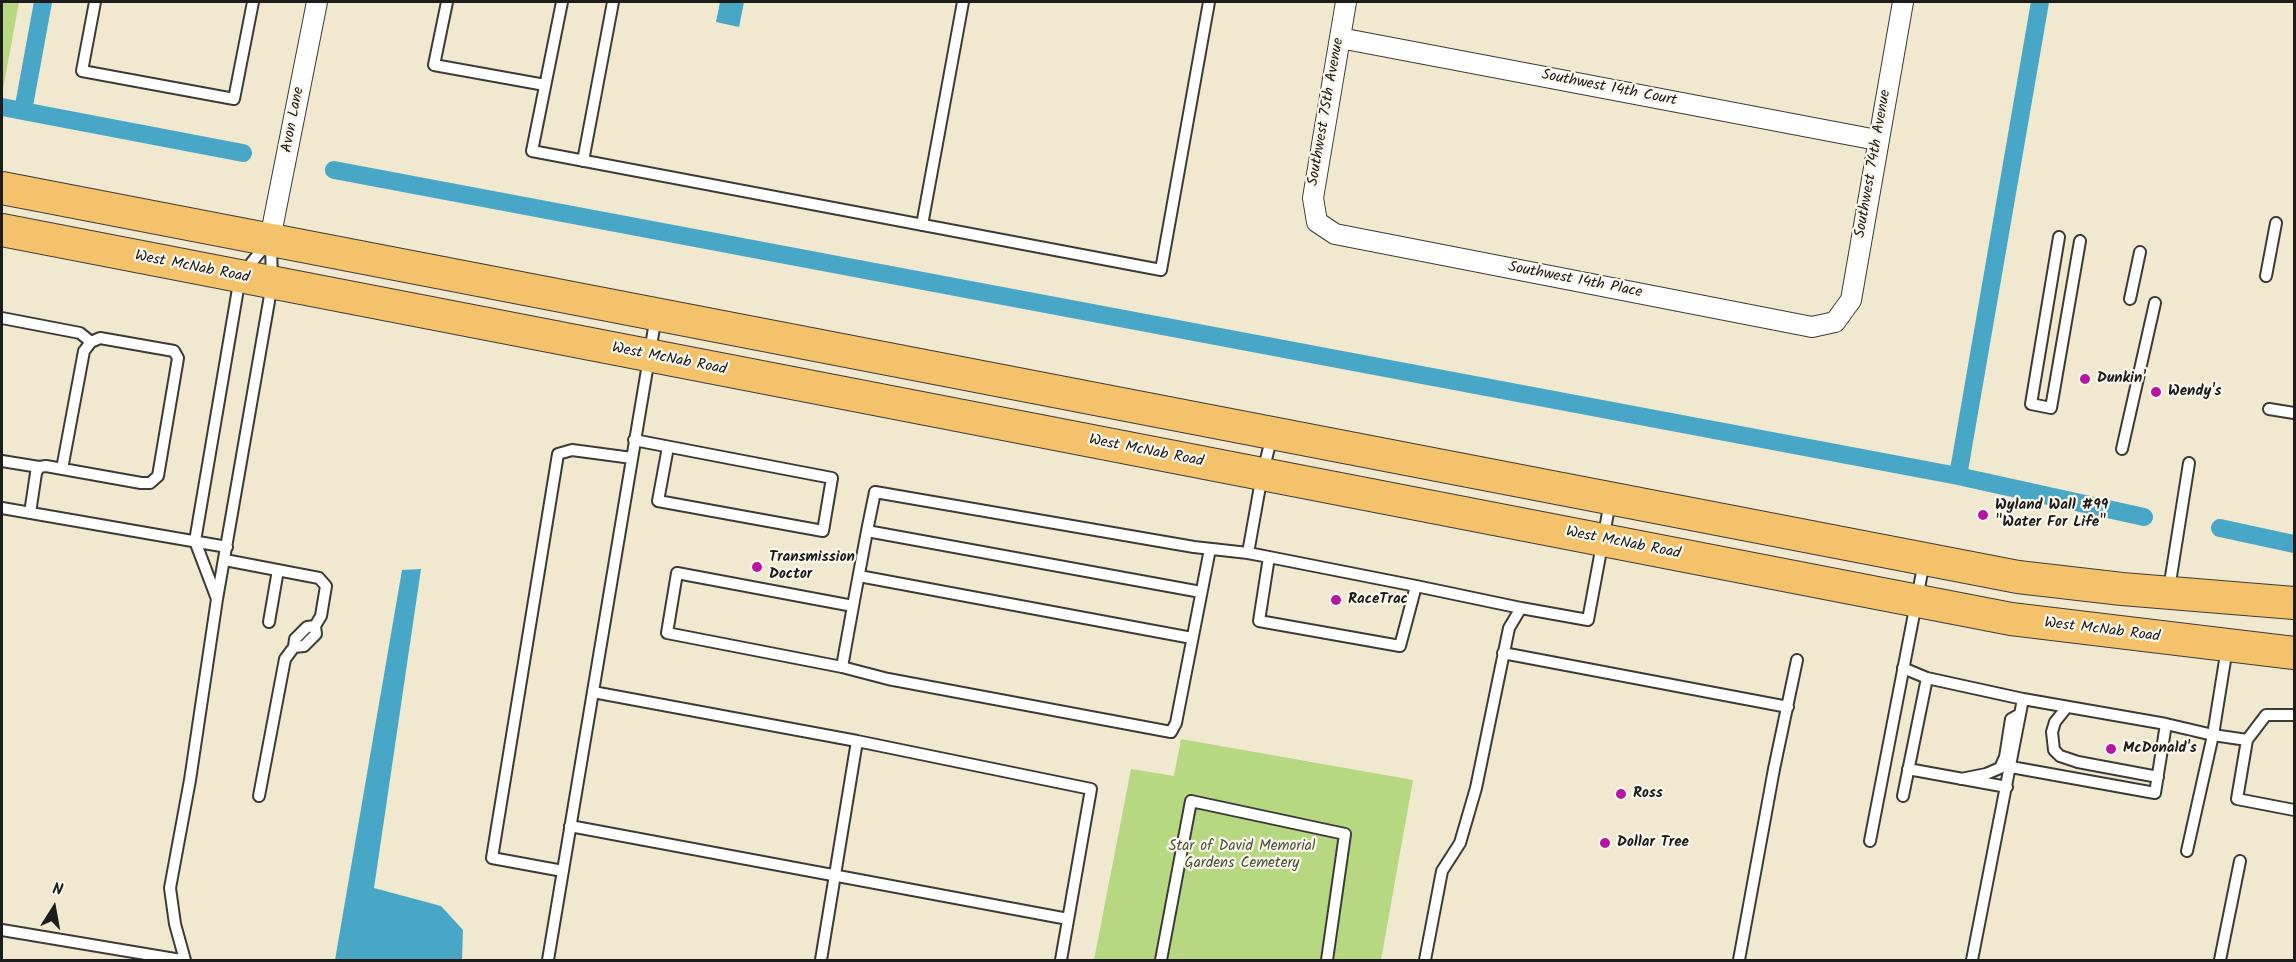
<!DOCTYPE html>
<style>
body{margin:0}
#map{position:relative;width:2296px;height:962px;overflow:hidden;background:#f0e9cf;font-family:Kalam,sans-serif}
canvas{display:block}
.frame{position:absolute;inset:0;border:3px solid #1c1c1c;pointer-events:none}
.north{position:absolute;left:24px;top:878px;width:60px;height:60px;-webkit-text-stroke:4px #fbf7ec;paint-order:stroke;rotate:11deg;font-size:16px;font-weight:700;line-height:24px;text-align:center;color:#1c1c1c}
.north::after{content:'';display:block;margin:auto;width:21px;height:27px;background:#1c1c1c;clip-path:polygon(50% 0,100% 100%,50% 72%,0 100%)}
</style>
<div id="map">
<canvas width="2296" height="962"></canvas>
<div class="frame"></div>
<div class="north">N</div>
</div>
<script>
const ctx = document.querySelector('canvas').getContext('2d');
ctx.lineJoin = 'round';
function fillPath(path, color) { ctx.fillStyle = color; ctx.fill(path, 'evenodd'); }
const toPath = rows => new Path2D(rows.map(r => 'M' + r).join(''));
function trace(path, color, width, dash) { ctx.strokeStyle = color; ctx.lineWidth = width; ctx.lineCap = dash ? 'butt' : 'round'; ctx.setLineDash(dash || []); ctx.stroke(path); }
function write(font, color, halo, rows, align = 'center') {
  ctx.font = font + ' Kalam,sans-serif'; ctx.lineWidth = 4.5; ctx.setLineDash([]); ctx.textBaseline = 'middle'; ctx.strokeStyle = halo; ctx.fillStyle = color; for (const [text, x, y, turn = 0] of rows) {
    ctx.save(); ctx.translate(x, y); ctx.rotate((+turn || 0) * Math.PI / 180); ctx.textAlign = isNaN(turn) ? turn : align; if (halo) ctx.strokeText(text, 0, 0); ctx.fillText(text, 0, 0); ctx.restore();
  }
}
fillPath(toPath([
 [2,2,19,2,3,89,2,89],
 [1181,739,1413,780,1381,960,1094,960,1131,769,1174,776]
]), '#b5d880');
fillPath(toPath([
 [720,2,744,2,739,27,716,22],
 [421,569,374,888,441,906,463,930,462,960,335,960,402,570]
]), '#48a7c7');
trace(toPath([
 [2,107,243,153],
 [23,111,43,2],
 [334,170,1958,476,2144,517],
 [1958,476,2040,2],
 [2220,528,2294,544]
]), '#48a7c7', 18);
const service = toPath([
 [95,2,82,71,234,99,253,2],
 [447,2,434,65,545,85],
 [562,2,532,151,1161,270,1209,2],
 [583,161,613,2],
 [922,225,963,2],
 [2059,237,2031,404,2051,408,2080,241],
 [2266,276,2276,223],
 [2130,299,2140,252],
 [2,318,80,333,91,342],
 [2269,409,2294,413],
 [634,440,832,478,823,531,658,501,668,447],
 [2122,449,2155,303],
 [2,461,39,467],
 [2,508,227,547],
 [30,513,36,473,39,467,46,466,141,483,150,483,158,476,178,358,174,351,100,338,91,342,84,351,62,469],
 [867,531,1201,592],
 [1269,557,1259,621,1400,646,1416,586,1269,557,1248,553,1262,475,1272,436],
 [225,560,319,578,326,586,321,616,315,626,316,634,304,646,294,647],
 [859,576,1192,638],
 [1416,586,1521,608],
 [2169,589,2189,463],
 [217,599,195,541,240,277,268,242],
 [853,606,677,573,667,633,842,667,853,606,867,531,875,492,1194,547,1248,553],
 [269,622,278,570],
 [2227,648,2213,735,2247,740,2237,799,2294,810],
 [1503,653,1788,707],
 [842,667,888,679,1171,732,1176,723,1210,549],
 [1903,668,1927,678],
 [593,692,857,741],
 [2067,707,2055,722,2052,732,2054,750,2060,756,2078,762,2158,777],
 [2247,740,2266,715,2294,715],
 [2011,767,2155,793,2166,724],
 [1908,769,2007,787],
 [1961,779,1986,774,2000,768,2005,757,2011,719,2020,714],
 [259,796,285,659,294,647,295,639,307,627,315,626],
 [1903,796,1927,678,2023,699,2166,724,2213,735,2187,851],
 [570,826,1068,919],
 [1870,841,1924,562],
 [563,871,492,858,558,454,572,450,632,458],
 [2,930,181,960],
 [185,960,175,924,170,888,190,780,217,599,272,284,271,242],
 [548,960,656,316],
 [821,960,857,741,1091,789,1061,960],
 [1161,960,1191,801,1345,834,1327,960],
 [1425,960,1442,871,1460,843,1476,788,1509,628,1521,608,1588,620,1610,502],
 [1739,960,1774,769,1797,660],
 [1972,960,2023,699],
 [2220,960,2240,861]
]);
const minor = toPath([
 [1346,2,1313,198,1317,222,1335,234,1812,327,1835,322,1851,300,1903,2],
 [1340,38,1877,140],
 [270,239,317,2]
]);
const primary = toPath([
 [2,188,2018,577,2122,589,2294,603],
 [2,230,2011,619,2294,653]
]);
trace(service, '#3c3b37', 14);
trace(minor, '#3c3b37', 22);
trace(primary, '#3c3b37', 34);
trace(service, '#fff', 10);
trace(minor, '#fff', 20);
trace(primary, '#f3c26a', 32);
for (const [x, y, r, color] of [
 [2085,379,6,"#b5179e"],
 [2156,392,6,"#b5179e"],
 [1983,515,6,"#b5179e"],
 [757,567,6,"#b5179e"],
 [1336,600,6,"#b5179e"],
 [2111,749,6,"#b5179e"],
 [1621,794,6,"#b5179e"],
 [1605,843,6,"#b5179e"]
]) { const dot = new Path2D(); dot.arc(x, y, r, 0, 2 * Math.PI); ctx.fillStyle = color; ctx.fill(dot); trace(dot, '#fbf7ec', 2); }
write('15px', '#1c1c1c', '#fbf7ec', [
 ["Southwest 14th Court",1609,89,11],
 ["Southwest 75th Avenue",1327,112,-80],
 ["Avon Lane",294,120,-79],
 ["Southwest 74th Avenue",1874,164,-80],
 ["West McNab Road",192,268,11],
 ["Southwest 14th Place",1575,281,11],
 ["West McNab Road",669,360,11],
 ["West McNab Road",1146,452,11],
 ["West McNab Road",1623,544,11],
 ["West McNab Road",2102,631,7]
]);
write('bold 15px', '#1c1c1c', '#fbf7ec', [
 ["Dunkin'",2097,379],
 ["Wendy's",2168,392],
 ["Wyland Wall #99",1995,506],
 ["\"Water For Life\"",1995,523],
 ["Transmission",769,558],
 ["Doctor",769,575],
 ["RaceTrac",1348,600],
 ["McDonald's",2123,749],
 ["Ross",1633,794],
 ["Dollar Tree",1617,843]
], 'left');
write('15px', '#4a543a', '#fbf7ec', [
 ["Star of David Memorial",1242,847],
 ["Gardens Cemetery",1242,864]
]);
</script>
